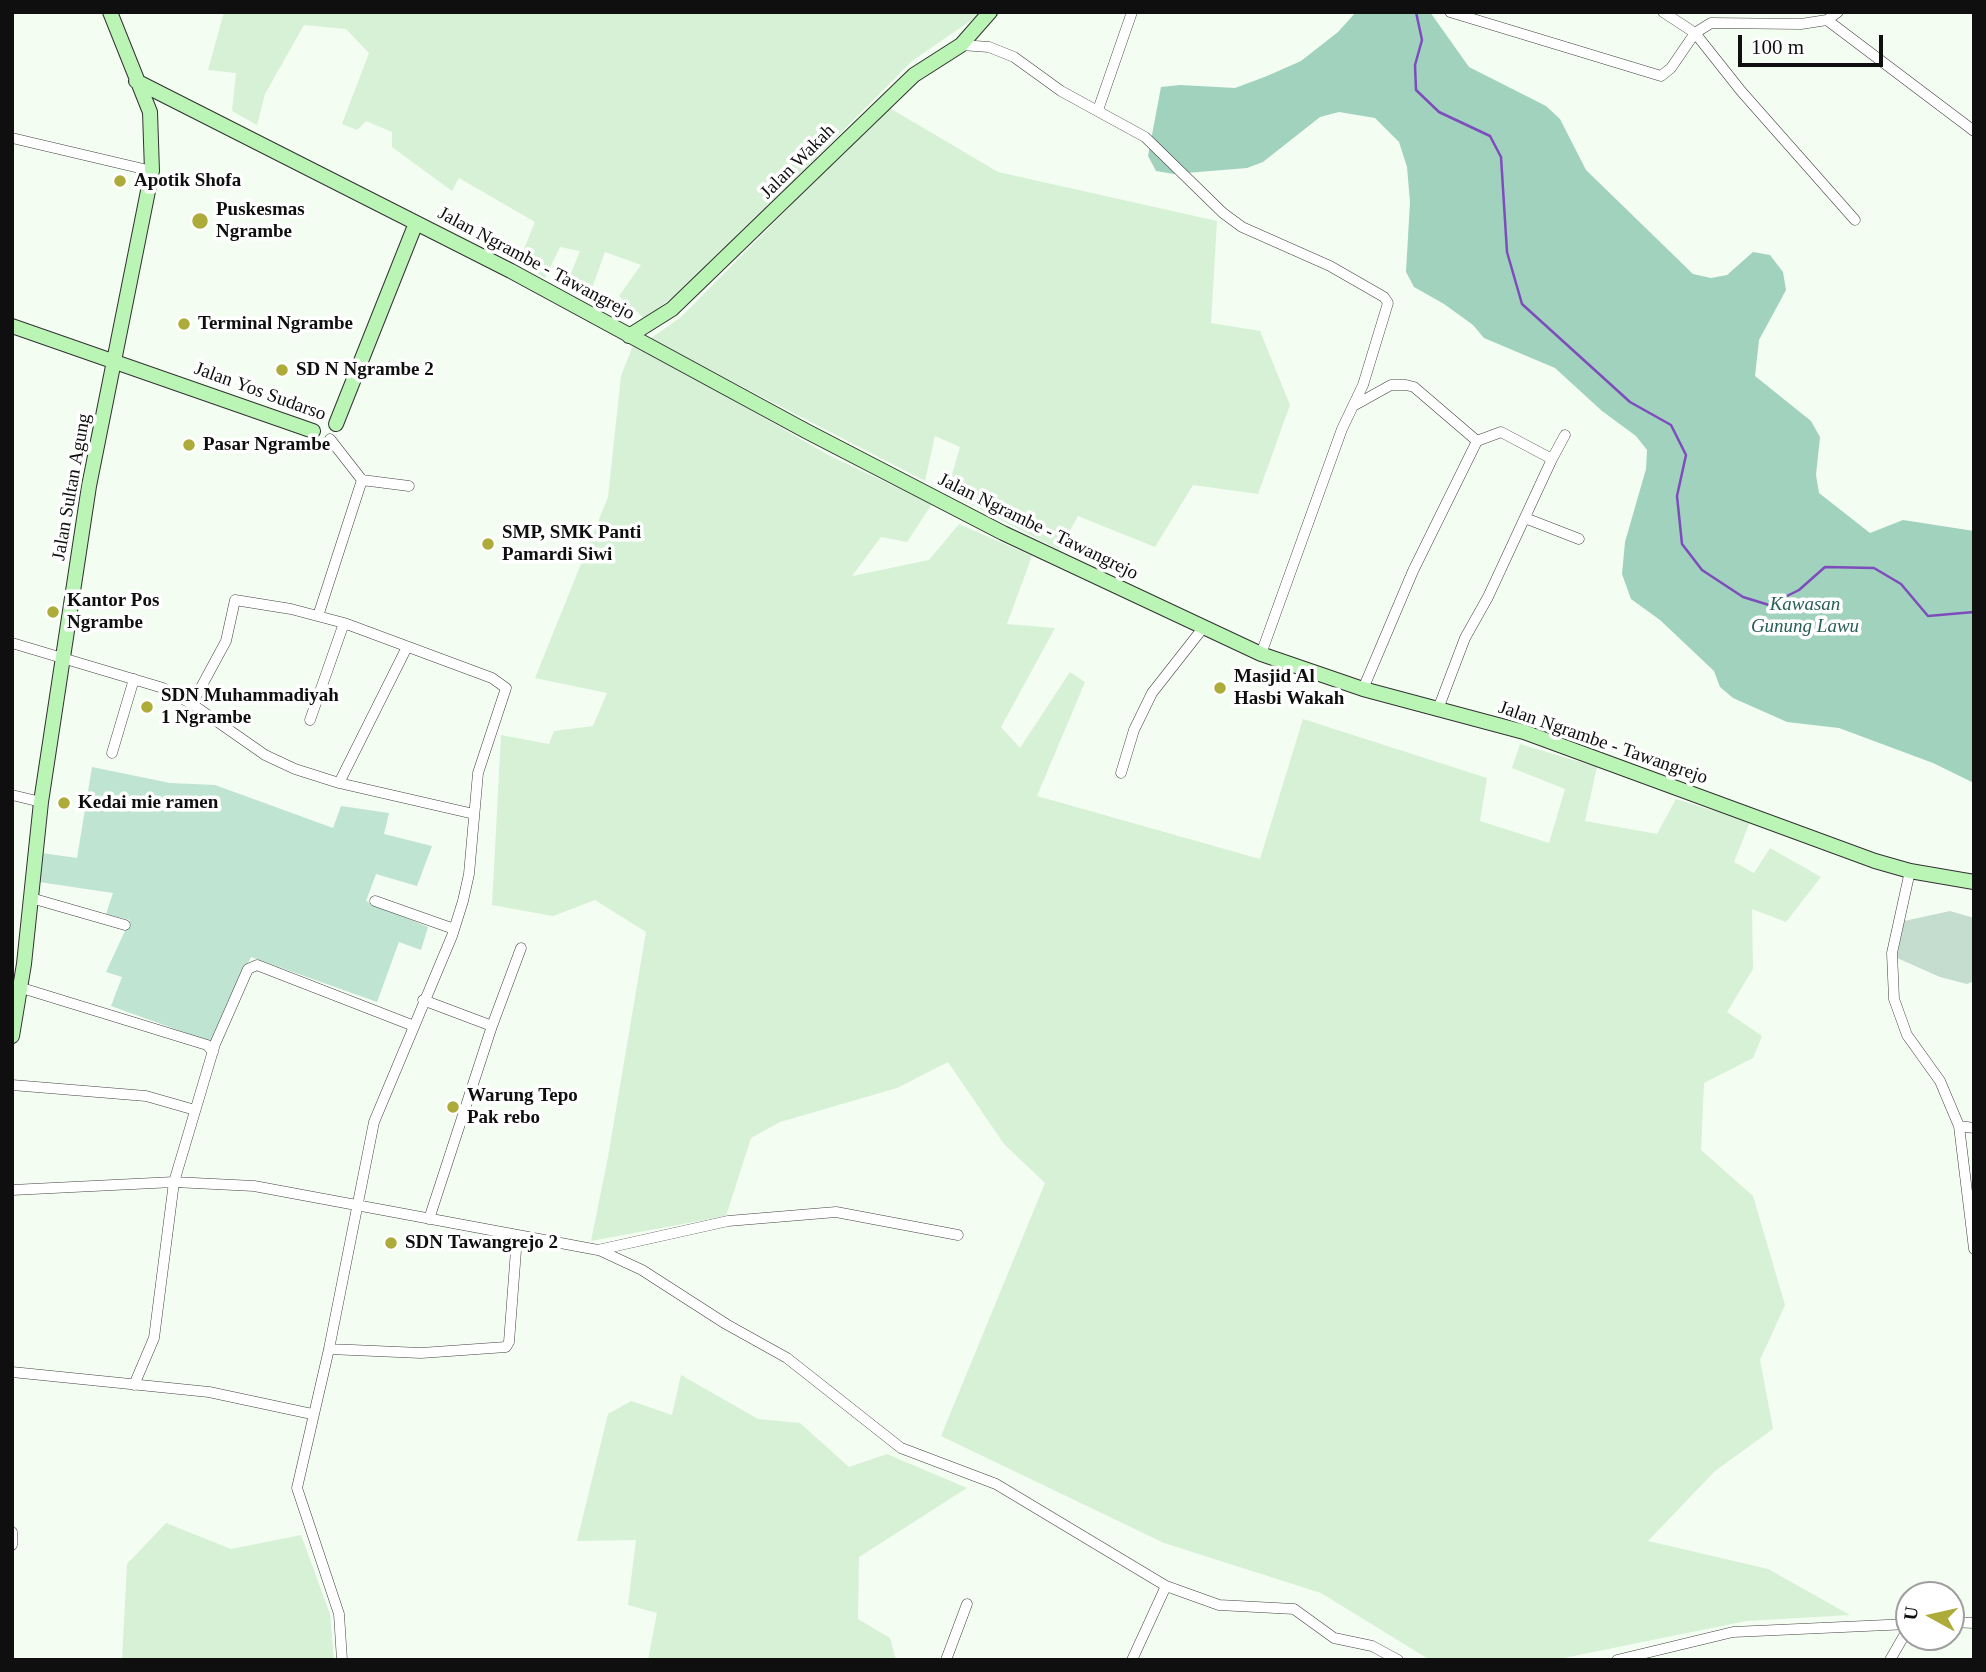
<!DOCTYPE html>
<style>
body{margin:0}
#map{position:relative;width:1986px;height:1672px;overflow:hidden;background:#f4fdf2;font-family:Georgia,serif}
canvas{display:block}
.frame{position:absolute;inset:0;border:14px solid #0f0f0f;pointer-events:none}
.north{position:absolute;left:1895px;top:1581px;width:70px;height:70px;box-sizing:border-box;background:#fff;border:2px solid #9f9f9f;border-radius:50%;rotate:278deg;font-size:19px;font-weight:700;line-height:28px;text-align:center;color:#0f0f0f}
.north::after{content:'';display:block;margin:auto;width:24px;height:32px;background:#adab39;clip-path:polygon(50% 0,100% 100%,50% 72%,0 100%)}
.scale{position:absolute;left:1738px;top:35px;width:145px;height:32px;box-sizing:border-box;border:4px solid #0f0f0f;border-top:0;padding-left:9px;font-size:21px;line-height:24px;white-space:nowrap;color:#0f0f0f;-webkit-text-stroke:5px #fff;paint-order:stroke}
</style>
<div id="map">
<canvas width="1986" height="1672"></canvas>
<div class="frame"></div>
<div class="north">U</div>
<div class="scale">100 m</div>
</div>
<script>
const ctx = document.querySelector('canvas').getContext('2d');
ctx.lineJoin = 'round';
function fillPath(path, color) { ctx.fillStyle = color; ctx.fill(path, 'evenodd'); }
const toPath = rows => new Path2D(rows.map(r => 'M' + r).join(''));
function trace(path, color, width, dash) { ctx.strokeStyle = color; ctx.lineWidth = width; ctx.lineCap = dash ? 'butt' : 'round'; ctx.setLineDash(dash || []); ctx.stroke(path); }
function write(font, color, halo, rows, align = 'center') {
  ctx.font = font + ' Georgia,serif'; ctx.lineWidth = 7; ctx.setLineDash([]); ctx.textBaseline = 'middle'; ctx.strokeStyle = halo; ctx.fillStyle = color; for (const [text, x, y, turn = 0] of rows) {
    ctx.save(); ctx.translate(x, y); ctx.rotate((+turn || 0) * Math.PI / 180); ctx.textAlign = isNaN(turn) ? turn : align; if (halo) ctx.strokeText(text, 0, 0); ctx.fillText(text, 0, 0); ctx.restore();
  }
}
fillPath(toPath([
 [224,12,978,12,976,17,912,61,699,276,645,319,619,296,641,265,605,252,588,299,565,288,580,251,560,247,545,278,519,261,535,222,459,178,452,191,392,147,392,132,366,121,357,130,342,124,369,53,346,29,304,25,265,94,257,125,232,111,236,73,208,70],
 [888,107,998,172,1217,221,1211,323,1260,331,1290,405,1258,494,1193,485,1155,547,1078,516,1059,550,947,492,960,447,935,436,925,481,650,339,681,317],
 [634,343,830,456,932,504,907,542,881,537,852,576,929,560,959,524,1032,556,1007,624,1055,628,1001,727,1020,748,1070,672,1085,682,1037,796,1260,859,1303,719,1487,778,1480,821,1549,843,1565,789,1512,768,1520,744,1597,767,1585,821,1657,834,1676,799,1750,822,1734,862,1754,873,1770,848,1821,877,1786,922,1752,909,1753,969,1727,1012,1762,1036,1753,1058,1704,1083,1701,1150,1753,1196,1785,1305,1760,1360,1773,1429,1715,1471,1648,1541,1768,1569,1850,1615,1746,1621,1554,1660,1430,1660,1321,1593,1164,1543,941,1436,1045,1183,1004,1144,948,1062,897,1088,780,1122,751,1138,726,1216,591,1241,608,1157,646,932,595,900,553,916,492,905,501,735,549,744,554,731,593,726,607,693,535,678,608,497,621,376],
 [681,1375,758,1419,800,1423,849,1467,887,1454,967,1488,859,1557,858,1619,890,1638,896,1660,648,1660,657,1613,628,1605,636,1540,577,1541,608,1414,631,1401,672,1415],
 [166,1523,231,1549,301,1535,330,1614,334,1660,122,1660,127,1564]
]), '#d6f1d5');
fillPath(toPath([
 [92,767,170,783,215,785,333,828,341,806,389,813,384,834,432,846,417,886,376,874,366,901,428,927,421,950,399,942,377,1002,251,957,211,1042,111,1006,122,977,106,972,130,920,106,914,113,893,39,882,42,853,77,858]
]), '#bfe4d2');
fillPath(toPath([
 [1356,12,1430,12,1469,67,1546,106,1560,119,1586,170,1693,274,1711,278,1727,275,1753,252,1770,255,1783,272,1786,290,1759,340,1755,376,1811,421,1820,437,1816,475,1819,493,1870,533,1903,520,1974,531,1974,783,1933,763,1839,728,1787,722,1733,698,1720,687,1714,671,1660,620,1631,599,1622,574,1625,542,1646,469,1647,450,1636,436,1602,411,1555,368,1484,338,1473,325,1444,304,1414,287,1406,272,1410,202,1407,167,1399,142,1375,118,1339,112,1320,117,1263,162,1247,168,1174,174,1156,171,1148,156,1161,87,1180,85,1235,88,1267,76,1301,61,1338,32]
]), '#a1d2be');
fillPath(toPath([
 [1950,911,1974,918,1974,981,1967,984,1940,977,1897,958,1904,921]
]), '#c5ddce');
trace(toPath([
 [1416,12,1422,40,1415,65,1416,90,1439,112,1490,136,1501,157,1507,252,1522,304,1630,402,1671,425,1686,455,1677,496,1682,544,1702,570,1743,597,1769,605,1799,590,1825,567,1874,568,1901,584,1928,616,1974,612]
]), '#7d4dbc', 2.5);
const street = toPath([
 [1450,12,1661,76,1671,68,1695,33,1711,23,1801,24,1827,20,1838,12],
 [1663,12,1695,33,1741,91,1855,220],
 [1827,20,1974,131],
 [961,45,989,47,1014,57,1061,91,1145,137,1223,213,1242,227,1330,266,1384,297,1388,303,1363,385,1342,429,1261,654],
 [1098,110,1132,12],
 [12,138,152,171],
 [1355,405,1391,385,1406,385,1414,387,1477,441],
 [1552,459,1565,435],
 [362,480,409,486],
 [1525,518,1579,539],
 [318,616,362,480,330,439],
 [12,643,163,688,192,704,265,755,295,769,339,783,474,814],
 [1363,689,1413,571,1477,441,1501,432,1552,459,1488,597,1465,638,1438,709],
 [192,704,226,641,235,600,291,609,344,623,492,678,506,688,478,773,469,874,463,901,452,936,374,1122,329,1349,297,1488,339,1614,342,1660],
 [310,720,344,623],
 [112,753,134,679],
 [1121,773,1134,730,1152,693,1203,628],
 [339,783,407,647],
 [12,795,41,802],
 [1910,871,1892,953,1894,999,1907,1035,1940,1081,1959,1126,1974,1249],
 [31,898,125,925],
 [375,901,454,929],
 [12,985,207,1045,213,1052],
 [423,1000,492,1026],
 [12,1085,146,1096,195,1110],
 [1959,1126,1974,1128],
 [12,1190,174,1182,254,1186,598,1250,728,1221,836,1212,958,1235],
 [429,1219,492,1026,521,948],
 [599,1250,642,1270,726,1324,787,1358,901,1448,996,1484,1166,1586,1219,1605,1294,1609,1334,1638,1372,1646,1398,1660],
 [329,1349,421,1353,506,1347,509,1342,517,1237],
 [12,1372,209,1392,312,1414],
 [134,1385,154,1338,174,1182,215,1044,248,969,257,965,414,1026],
 [12,1532,12,1545],
 [1951,1622,1974,1623],
 [946,1660,967,1604],
 [1132,1660,1166,1586],
 [1617,1660,1733,1632,1909,1624],
 [1890,1660,1909,1627]
]);
const secondary = toPath([
 [136,81,511,271,806,431,1003,533,1261,654,1363,689,1524,732,1875,861,1910,871,1974,882],
 [12,326,313,431],
 [629,336,672,309,914,75,961,45,990,12],
 [336,424,416,223],
 [12,1036,24,964,41,802,89,486,152,171,150,112,110,12]
]);
trace(street, '#424242', 11);
trace(secondary, '#313131', 16);
trace(street, '#fff', 10);
trace(secondary, '#baf5b6', 14);
for (const [x, y, r, color] of [
 [120,181,7,"#adab39"],
 [200,221,9,"#adab39"],
 [184,324,7,"#adab39"],
 [282,370,7,"#adab39"],
 [189,445,7,"#adab39"],
 [488,544,7,"#adab39"],
 [53,612,7,"#adab39"],
 [1220,688,7,"#adab39"],
 [147,707,7,"#adab39"],
 [64,803,7,"#adab39"],
 [453,1107,7,"#adab39"],
 [391,1243,7,"#adab39"]
]) { const dot = new Path2D(); dot.arc(x, y, r, 0, 2 * Math.PI); ctx.fillStyle = color; ctx.fill(dot); trace(dot, '#fff', 2.5); }
write('19px', '#0f0f0f', '#fff', [
 ["Jalan Wakah",798,162,-45],
 ["Jalan Ngrambe - Tawangrejo",536,264,28],
 ["Jalan Yos Sudarso",260,392,20],
 ["Jalan Sultan Agung",72,487,-80],
 ["Jalan Ngrambe - Tawangrejo",1038,527,26],
 ["Jalan Ngrambe - Tawangrejo",1603,743,19]
]);
write('bold 19px', '#0f0f0f', '#fff', [
 ["Apotik Shofa",134,181],
 ["Puskesmas",216,210],
 ["Ngrambe",216,232],
 ["Terminal Ngrambe",198,324],
 ["SD N Ngrambe 2",296,370],
 ["Pasar Ngrambe",203,445],
 ["SMP, SMK Panti",502,533],
 ["Pamardi Siwi",502,555],
 ["Kantor Pos",67,601],
 ["Ngrambe",67,623],
 ["Masjid Al",1234,677],
 ["Hasbi Wakah",1234,699],
 ["SDN Muhammadiyah",161,696],
 ["1 Ngrambe",161,718],
 ["Kedai mie ramen",78,803],
 ["Warung Tepo",467,1096],
 ["Pak rebo",467,1118],
 ["SDN Tawangrejo 2",405,1243]
], 'left');
write('italic 19px', '#275e55', '#fff', [
 ["Kawasan",1805,605],
 ["Gunung Lawu",1805,627]
]);
</script>
